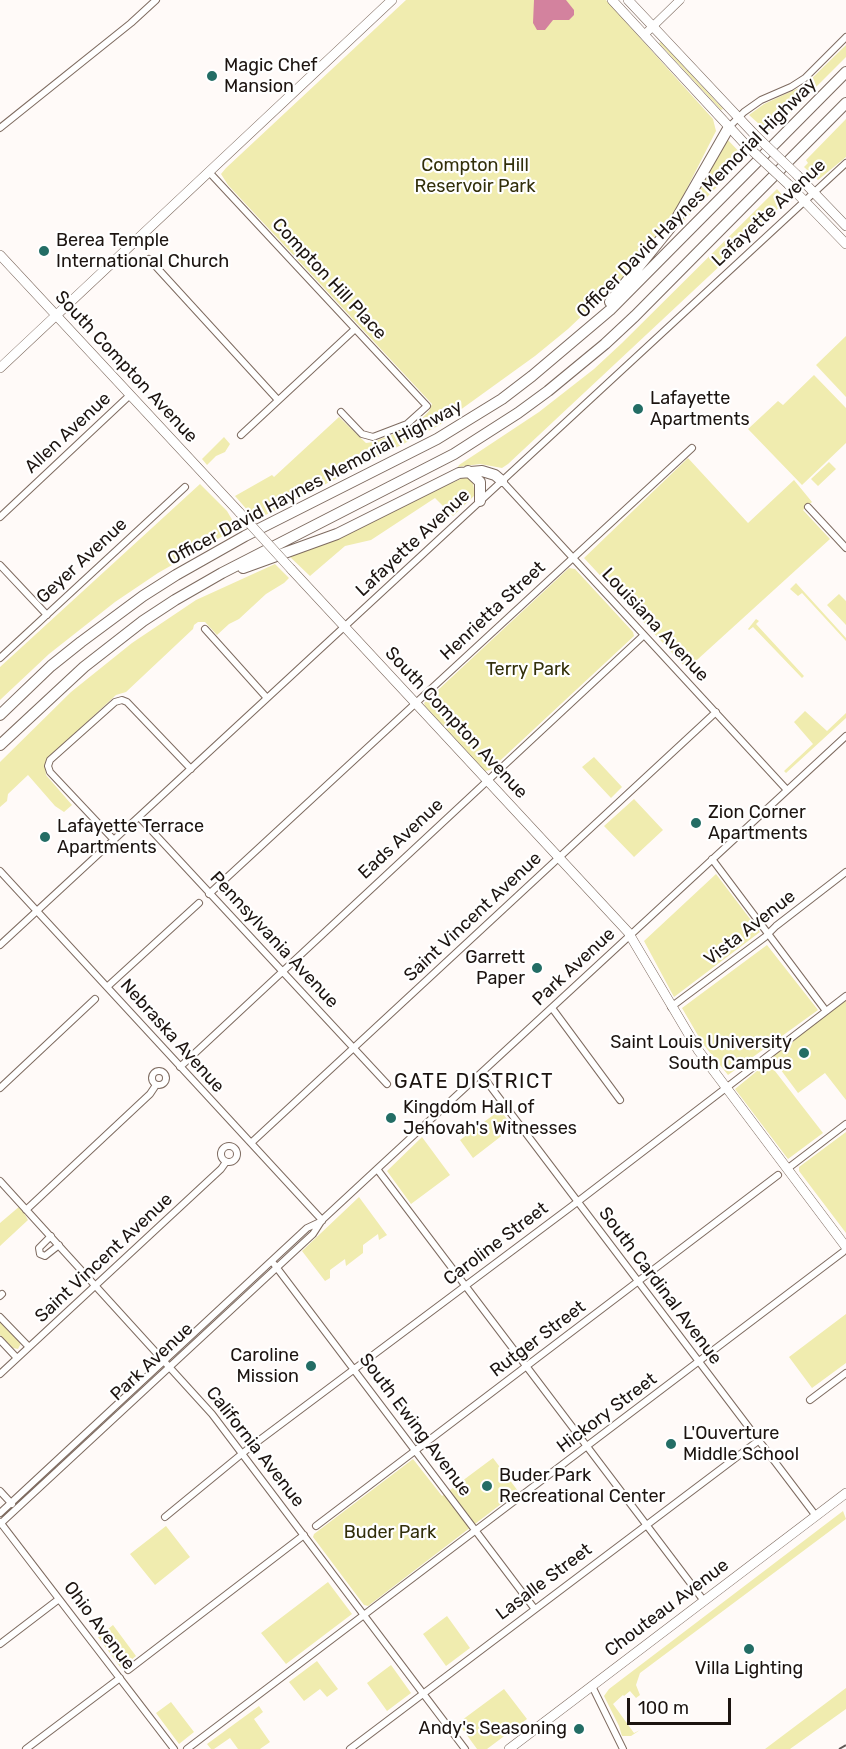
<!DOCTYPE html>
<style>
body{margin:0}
#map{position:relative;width:846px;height:1749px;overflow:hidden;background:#fffaf8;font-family:Rubik,sans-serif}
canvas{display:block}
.scale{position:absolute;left:627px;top:1698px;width:104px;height:27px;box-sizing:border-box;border:3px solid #1c1410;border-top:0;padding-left:8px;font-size:18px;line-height:21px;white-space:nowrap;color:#1c1410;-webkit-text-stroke:4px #fff;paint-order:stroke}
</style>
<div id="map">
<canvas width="846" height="1749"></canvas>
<div class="scale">100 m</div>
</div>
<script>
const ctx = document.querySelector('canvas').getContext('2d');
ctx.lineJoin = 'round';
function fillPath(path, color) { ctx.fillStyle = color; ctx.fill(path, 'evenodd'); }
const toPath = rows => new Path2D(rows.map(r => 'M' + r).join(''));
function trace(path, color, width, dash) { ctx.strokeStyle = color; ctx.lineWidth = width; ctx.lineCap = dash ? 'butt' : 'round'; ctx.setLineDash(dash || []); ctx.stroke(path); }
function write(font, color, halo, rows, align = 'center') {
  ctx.font = font + ' Rubik,sans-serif'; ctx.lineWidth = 4.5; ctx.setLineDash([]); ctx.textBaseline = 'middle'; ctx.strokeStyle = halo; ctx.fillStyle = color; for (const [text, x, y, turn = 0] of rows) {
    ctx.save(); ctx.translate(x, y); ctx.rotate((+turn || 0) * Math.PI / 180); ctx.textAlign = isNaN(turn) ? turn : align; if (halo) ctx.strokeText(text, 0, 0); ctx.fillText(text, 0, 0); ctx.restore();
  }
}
fillPath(toPath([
 [406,0,606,0,713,119,716,131,679,204,653,242,626,274,568,329,535,356,438,426,256,520,235,496,272,475,274,477,339,417,366,443,373,442,418,424,418,422,429,411,432,404,228,185,221,174,226,168],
 [661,42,723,109,721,110,659,43],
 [846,45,846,57,773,130,770,129,768,132,749,115,764,104,805,85],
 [846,119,846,157,818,180,804,167,808,163,806,160],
 [726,138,745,158,671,234],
 [777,189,784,197,782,205,738,246,739,248,508,464,502,468,480,464,458,467,459,465,539,412,594,369,622,343],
 [846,336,846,397,816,365],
 [814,375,846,408,846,443,802,485,748,429,778,401,783,405],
 [224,437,230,444,225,452,216,456,207,465,202,459],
 [688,458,748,523,794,480,812,502,803,510,830,539,687,669,584,558],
 [829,462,836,469,818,486,811,479],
 [465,477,470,479,473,483,475,495,453,516,435,498,371,540,345,546,310,576,289,556],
 [200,484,227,511,237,528,158,573,115,602,49,654,0,700,0,667],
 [275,564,289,578,284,583,266,594,239,619,229,624,217,635,205,622,198,622,194,625,193,629,126,692,116,695,48,758,45,763,46,775,72,805,64,812,55,806,28,775,8,794,7,801,0,807,0,762,71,692,132,643,196,600],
 [569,568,575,569,633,632,634,636,490,770,485,771,425,706,424,703],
 [796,583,846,638,846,641,802,593,798,596,790,589],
 [839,594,846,601,846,625,827,605],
 [756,619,759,621,756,624,804,676,802,678,753,627,749,630,748,629],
 [805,711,827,731,846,713,846,718,786,773,784,771,813,744,794,722],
 [594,757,622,787,611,798,582,767],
 [634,799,663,830,634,857,604,826],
 [716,874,760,932,674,997,644,941],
 [767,945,818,1010,728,1075,703,1044,682,1008],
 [846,999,846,1100,825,1073,798,1093,769,1054],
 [768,1062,823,1133,788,1159,735,1089],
 [500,1110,513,1127,473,1158,460,1140],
 [846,1132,846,1233,799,1171,799,1167],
 [422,1137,450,1175,411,1204,387,1171],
 [359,1197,387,1235,379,1240,378,1234,363,1245,363,1253,346,1266,345,1259,330,1270,330,1278,325,1281,302,1251],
 [20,1206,28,1220,0,1246,0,1223],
 [846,1314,846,1363,812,1388,789,1357],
 [0,1321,21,1343,18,1349,13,1348,0,1335],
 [493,1458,518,1491,368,1606,364,1605,313,1537,314,1534,413,1459,442,1496],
 [843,1511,846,1519,640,1673,636,1685,640,1695,636,1698,630,1691,624,1696,623,1695,613,1704,634,1733,640,1730,631,1736,622,1736,619,1726,604,1696,609,1689],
 [166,1526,190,1557,155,1585,130,1554],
 [328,1582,352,1614,286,1664,261,1633],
 [447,1616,470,1648,446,1666,423,1634],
 [113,1625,136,1656,121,1668,98,1637],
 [317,1661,338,1689,327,1697,320,1689,304,1701,289,1682],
 [391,1665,411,1693,387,1711,367,1683],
 [846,1688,846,1709,790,1749,765,1749],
 [504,1689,527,1719,487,1749,477,1749,458,1723],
 [171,1702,194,1732,179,1744,156,1713],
 [259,1706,263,1712,254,1719,270,1742,260,1749,238,1749,230,1738,214,1749,211,1749,207,1744]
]), '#f0ecaf');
fillPath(toPath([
 [534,0,566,0,574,10,574,15,569,20,553,20,545,30,537,30,533,23]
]), '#d3829e');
const minor = toPath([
 [729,127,744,112,761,100,791,87,805,78,846,37],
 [0,128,131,23,156,0],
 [209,172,427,406,407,424,373,437,362,434,341,412],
 [149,259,278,400],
 [241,435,355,329],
 [502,481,787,790],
 [808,507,846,548],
 [0,517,130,395],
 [0,565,47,615],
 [205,629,267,698],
 [0,658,185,487],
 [139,817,387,1084],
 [114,840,50,772,48,766,50,760,115,702,122,700,127,702,191,769],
 [712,859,826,1011],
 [0,871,322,1220],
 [209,894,692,448],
 [0,945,846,163],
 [107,987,199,903],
 [671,1007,765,937,776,926,846,872],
 [552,1008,620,1100],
 [180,1067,644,635],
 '152 1078a7 7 0 1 1 14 0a7 7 0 1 1-14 0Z',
 [481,1074,816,1516],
 [0,1088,95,999],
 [251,1143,716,712],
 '221 1154a8 8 0 1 1 16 0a8 8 0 1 1-16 0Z',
 [377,1169,704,1601],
 [787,1169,846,1124],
 [0,1181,212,1414,465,1749],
 [26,1210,150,1094,156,1085],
 [51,1236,39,1248,40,1254,45,1256,59,1245],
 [274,1264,534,1608],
 [0,1296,2,1294],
 [0,1317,29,1347],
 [0,1340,17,1358],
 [0,1374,221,1169,226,1162],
 [810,1400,846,1373],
 [0,1491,12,1504],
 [0,1513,307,1228,322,1221],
 [165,1517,249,1448,572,1206,846,996],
 [0,1522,174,1749],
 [0,1524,313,1234,322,1220,377,1169,846,736],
 [316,1526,778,1175],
 [0,1644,59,1599],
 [128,1670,304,1535],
 [592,1686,623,1749],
 [26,1749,120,1678],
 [187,1749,843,1252],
 [350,1749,758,1441]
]);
const tertiary = toPath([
 [645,34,680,0]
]);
const secondary = toPath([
 [0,255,240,513],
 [0,368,392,0],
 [291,569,628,932,698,1050,846,1247],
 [509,1749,846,1493]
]);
const primary = toPath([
 [612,0,745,144],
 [628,0,754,134],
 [797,175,846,226],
 [788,184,846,244]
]);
const motorway = toPath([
 [610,302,674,223,729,127],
 [468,471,480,482,480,501],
 [243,568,337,534,459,473,482,471,495,475,502,481],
 [0,715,51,666,81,642,143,596,176,575,245,536,437,439,502,399,532,376,610,310,846,72],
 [0,745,84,667,143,621,175,600,222,573,454,454,518,413,548,391,605,344,635,316,846,103]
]);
trace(minor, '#7e6b60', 8);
trace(tertiary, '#7e6b60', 9);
trace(secondary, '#7e6b60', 10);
trace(primary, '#7e6b60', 10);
trace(motorway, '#7e6b60', 12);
trace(minor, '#fff', 6);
trace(tertiary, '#fff', 8);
trace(secondary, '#fff', 9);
trace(primary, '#fff', 9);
trace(motorway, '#fff', 10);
trace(toPath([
 [839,1749,846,1745]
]), '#605956', 2, [8, 8]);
const secondaryBridge = toPath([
 [240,513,291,569]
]);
const primaryBridge = toPath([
 [754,134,797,175],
 [745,144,788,184]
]);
trace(secondaryBridge, '#7e6b60', 10, []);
trace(primaryBridge, '#7e6b60', 10, []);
trace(secondaryBridge, '#fff', 9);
trace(primaryBridge, '#fff', 9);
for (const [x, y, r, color] of [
 [212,76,6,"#236d65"],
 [44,251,6,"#236d65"],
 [638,409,6,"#236d65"],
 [696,823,6,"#236d65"],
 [45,837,6,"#236d65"],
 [537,968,6,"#236d65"],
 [804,1053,6,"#236d65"],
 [391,1118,6,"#236d65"],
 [311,1366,6,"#236d65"],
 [671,1444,6,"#236d65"],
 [487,1486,6,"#236d65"],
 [749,1649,6,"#236d65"],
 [579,1729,6,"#236d65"]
]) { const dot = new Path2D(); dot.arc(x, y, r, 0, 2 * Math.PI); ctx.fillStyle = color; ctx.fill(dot); trace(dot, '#fff', 2); }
write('18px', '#1c1410', '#fff', [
 ["Magic Chef",224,66],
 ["Mansion",224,87],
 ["Berea Temple",56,241],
 ["International Church",56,262],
 ["Lafayette",650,399],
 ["Apartments",650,420],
 ["Zion Corner",708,813],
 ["Apartments",708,834],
 ["Lafayette Terrace",57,827],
 ["Apartments",57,848],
 ["Garrett",525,958,"right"],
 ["Paper",525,979,"right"],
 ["Saint Louis University",792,1043,"right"],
 ["South Campus",792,1064,"right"],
 ["Kingdom Hall of",403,1108],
 ["Jehovah's Witnesses",403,1129],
 ["Caroline",299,1356,"right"],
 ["Mission",299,1377,"right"],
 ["L'Ouverture",683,1434],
 ["Middle School",683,1455],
 ["Buder Park",499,1476],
 ["Recreational Center",499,1497],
 ["Villa Lighting",749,1669,"center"],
 ["Andy's Seasoning",567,1729,"right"]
], 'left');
write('18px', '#322f0a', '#fff', [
 ["Compton Hill",475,166],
 ["Reservoir Park",475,187],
 ["Terry Park",528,670],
 ["Buder Park",390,1533]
]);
write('18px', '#1c1410', '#fff', [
 ["Officer David Haynes Memorial Highway",697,198,-45],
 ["Lafayette Avenue",769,213,-43],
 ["Compton Hill Place",329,279,47],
 ["South Compton Avenue",126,367,47],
 ["Allen Avenue",68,433,-43],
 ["Officer David Haynes Memorial Highway",315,483,-28],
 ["Lafayette Avenue",413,543,-43],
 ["Geyer Avenue",82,561,-43],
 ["Henrietta Street",493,611,-43],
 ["Louisiana Avenue",655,625,47],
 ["South Compton Avenue",456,723,47],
 ["Eads Avenue",401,839,-43],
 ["Saint Vincent Avenue",473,917,-43],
 ["Vista Avenue",750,928,-38],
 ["Pennsylvania Avenue",274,940,47],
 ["Park Avenue",574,967,-43],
 ["Nebraska Avenue",172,1036,48],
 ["Caroline Street",496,1244,-37],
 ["Saint Vincent Avenue",104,1258,-43],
 ["South Cardinal Avenue",660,1286,53],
 ["Rutger Street",538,1339,-37],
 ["Park Avenue",152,1362,-43],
 ["Hickory Street",607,1413,-37],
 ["South Ewing Avenue",415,1425,53],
 ["California Avenue",255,1447,52],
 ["Lasalle Street",544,1582,-37],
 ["Chouteau Avenue",667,1608,-37],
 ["Ohio Avenue",99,1626,53]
]);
ctx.letterSpacing = '1.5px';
write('20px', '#1c1410', '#fff', [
 ["GATE DISTRICT",474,1082]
]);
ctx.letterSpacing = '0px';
</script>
